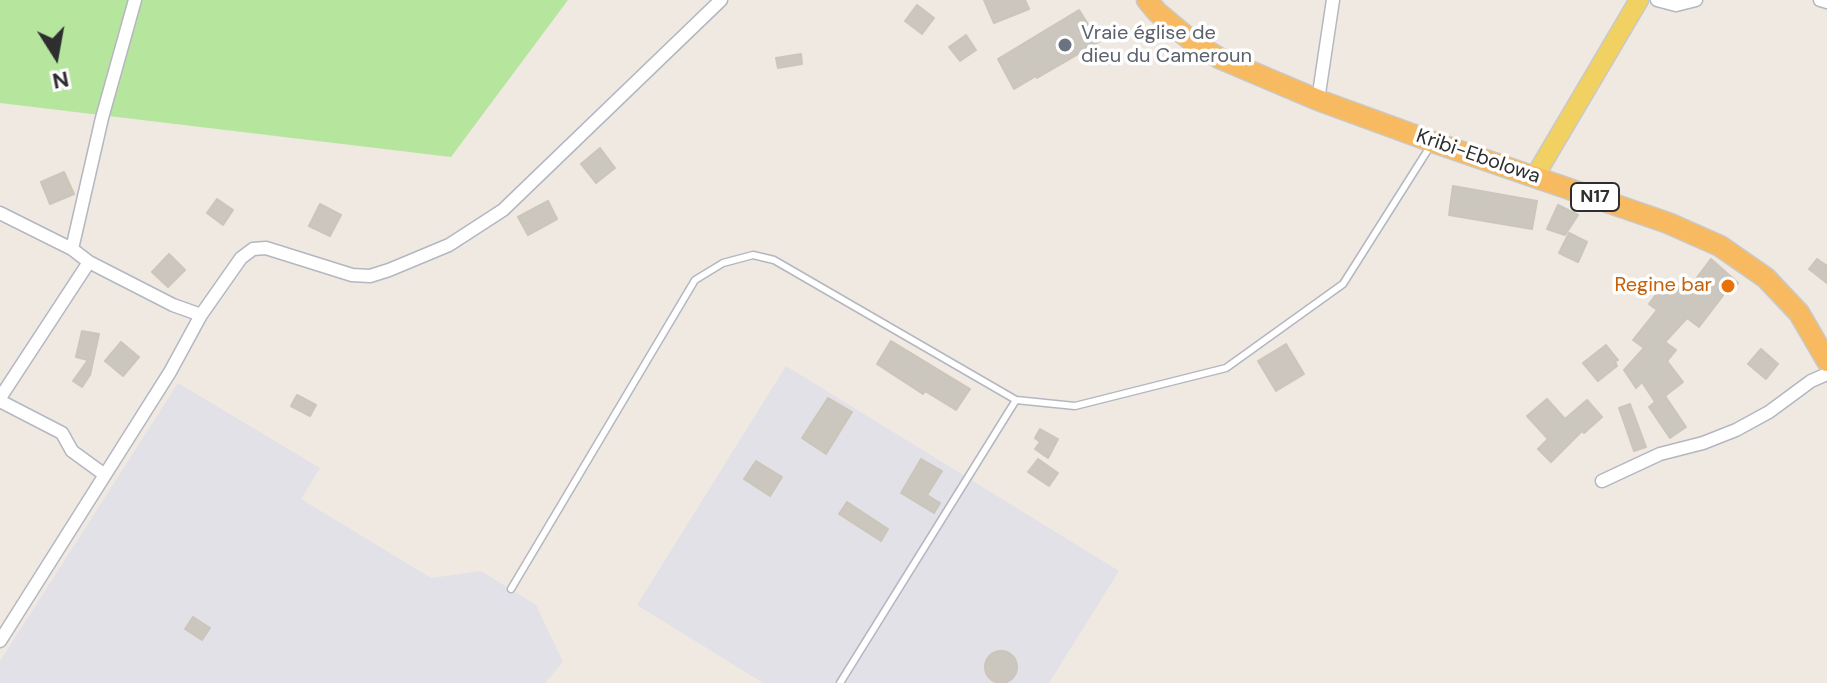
<!DOCTYPE html>
<meta charset="utf-8">
<style>
body{margin:0}
#map{position:relative;width:1827px;height:683px;overflow:hidden;background:#efe9e1;font-family:"DM Sans",sans-serif}
canvas{display:block}
.north{position:absolute;left:16px;top:16px;width:80px;height:80px;-webkit-text-stroke:6px #fff;paint-order:stroke;rotate:169deg;font-size:22px;font-weight:700;line-height:32px;text-align:center;color:#2e2e2e}
.north::after{content:'';display:block;margin:auto;width:28px;height:36px;background:#2e2e2e;clip-path:polygon(50% 0,100% 100%,50% 72%,0 100%)}
</style>
<div id="map">
<canvas width="1827" height="683"></canvas>
<div class="north">N</div>
</div>
<script>
const ctx = document.querySelector('canvas').getContext('2d');
ctx.lineJoin = 'round';
function fillPath(path, color) { ctx.fillStyle = color; ctx.fill(path, 'evenodd'); }
const toPath = rows => new Path2D(rows.map(r => 'M' + r).join(''));
function trace(path, color, width, dash) { ctx.strokeStyle = color; ctx.lineWidth = width; ctx.lineCap = dash ? 'butt' : 'round'; ctx.setLineDash(dash || []); ctx.stroke(path); }
function write(font, color, halo, rows, align = 'center') {
  ctx.font = font + ' "DM Sans",sans-serif'; ctx.lineWidth = 7; ctx.setLineDash([]); ctx.textBaseline = 'middle'; ctx.strokeStyle = halo; ctx.fillStyle = color; for (const [text, x, y, turn = 0] of rows) {
    ctx.save(); ctx.translate(x, y); ctx.rotate((+turn || 0) * Math.PI / 180); ctx.textAlign = isNaN(turn) ? turn : align; if (halo) ctx.strokeText(text, 0, 0); ctx.fillText(text, 0, 0); ctx.restore();
  }
}
fillPath(toPath([
 [786,366,1119,571,1049,683,763,683,637,605],
 [178,383,320,468,301,499,431,578,481,571,536,605,563,662,545,683,0,683,0,661]
]), '#e3e1e8');
fillPath(toPath([
 [0,0,568,0,451,157,0,103]
]), '#b6e59e');
const building = toPath([
 [984,0,1025,0,1029,9,994,23,984,0],
 [917,5,934,18,922,34,905,21,917,5],
 [1079,10,1099,42,1037,78,1036,76,1014,89,998,59,1079,10],
 [966,35,976,50,960,61,949,47,966,35],
 [801,54,802,64,778,68,776,58,801,54],
 [600,148,615,168,596,183,581,164,600,148],
 [64,172,74,194,50,204,41,182,64,172],
 [1453,186,1537,201,1532,229,1449,215,1453,186],
 [217,199,233,210,223,225,207,213,217,199],
 [548,201,557,219,528,235,518,217,548,201],
 [320,204,341,215,330,236,309,226,320,204],
 [1558,205,1578,215,1565,235,1547,229,1558,205],
 [1569,233,1587,242,1578,262,1559,253,1569,233],
 [169,254,185,270,168,287,152,272,169,254],
 [1711,259,1738,283,1728,295,1725,293,1699,327,1687,318,1665,342,1676,350,1667,361,1683,382,1665,396,1686,427,1670,438,1649,407,1655,402,1642,382,1636,388,1624,370,1644,348,1633,340,1657,310,1649,304,1668,278,1686,292,1711,259],
 [1817,259,1827,266,1827,283,1809,269,1817,259],
 [82,331,99,334,90,375,82,387,73,381,88,360,76,357,82,331],
 [891,341,970,389,956,410,925,391,923,394,877,364,891,341],
 [121,342,139,357,123,376,105,361,121,342],
 [1286,344,1304,374,1276,391,1258,361,1286,344],
 [1606,345,1618,360,1615,361,1617,366,1598,381,1583,363,1606,345],
 [1761,349,1778,364,1766,379,1748,364,1761,349],
 [297,395,316,405,310,416,291,406,297,395],
 [828,398,852,412,826,454,802,438,828,398],
 [1547,399,1565,419,1587,400,1602,417,1584,433,1582,431,1551,462,1538,449,1548,439,1527,416,1547,399],
 [1630,404,1646,447,1634,451,1619,408,1630,404],
 [1040,429,1058,439,1048,458,1035,449,1040,442,1035,438,1040,429],
 [921,459,942,471,927,495,940,503,934,513,901,493,921,459],
 [1038,459,1058,473,1049,486,1028,472,1038,459],
 [756,461,782,477,770,496,744,479,756,461],
 [847,502,888,529,881,541,839,514,847,502],
 [193,617,210,628,202,640,185,629,193,617],
 '985 667a16 16 0 1 1 32 0a16 16 0 1 1-32 0Z'
]);
fillPath(building, '#cbc7bf');
trace(building, '#cbc5ba', 2);
const service = toPath([
 [511,589,695,280,723,263,753,255,774,260,1016,400,1075,406,1226,368,1343,284,1431,145],
 [840,683,1016,400]
]);
const minor = toPath([
 [1657,0,1676,5,1696,0],
 [1820,0,1827,2],
 [1318,100,1333,0],
 [0,213,72,249,89,262,0,398],
 [72,249,102,118,135,0],
 [89,262,173,305,201,315],
 [0,401,62,433,72,451,105,475],
 [1602,481,1660,454,1703,443,1736,430,1769,412,1811,381,1827,374],
 [0,641,170,372,201,315,241,258,253,249,266,248,352,275,370,276,389,270,449,245,503,210,721,0]
]);
const primary = toPath([
 [1535,176,1639,0]
]);
const trunk = toPath([
 [1147,0,1157,12,1193,42,1219,58,1318,100,1433,142,1668,223,1720,246,1766,278,1799,313,1827,361]
]);
trace(service, '#b4b7c1', 9);
trace(minor, '#b4b7c1', 15);
trace(primary, '#c9c9c9', 21);
trace(trunk, '#c9c9c9', 23);
trace(service, '#fff', 6);
trace(minor, '#fff', 12);
trace(primary, '#f2d163', 18);
trace(trunk, '#f8ba60', 20);
for (const [x, y, r, color] of [
 [1065,45,8,"#6b7280"],
 [1728,286,8,"#e8710a"]
]) { const dot = new Path2D(); dot.arc(x, y, r, 0, 2 * Math.PI); ctx.fillStyle = color; ctx.fill(dot); trace(dot, '#fff', 3); }
for (const [x, y, w] of [
 [1595,197,48]
]) { const box = new Path2D(); box.roundRect(x - w / 2, y - 14, w, 28, 6); ctx.fillStyle = '#fff'; ctx.fill(box); trace(box, '#2e2e2e', 2); }
write('bold 18px', '#2e2e2e', null, [
 ["N17",1595,197]
]);
write('20px', '#5b616d', '#fff', [
 ["Vraie église de",1081,34],
 ["dieu du Cameroun",1081,57]
], 'left');
write('20px', '#2e2e2e', '#fff', [
 ["Kribi-Ebolowa",1478,157,19]
]);
write('20px', '#c56008', '#fff', [
 ["Regine bar",1712,286]
], 'right');
</script>
